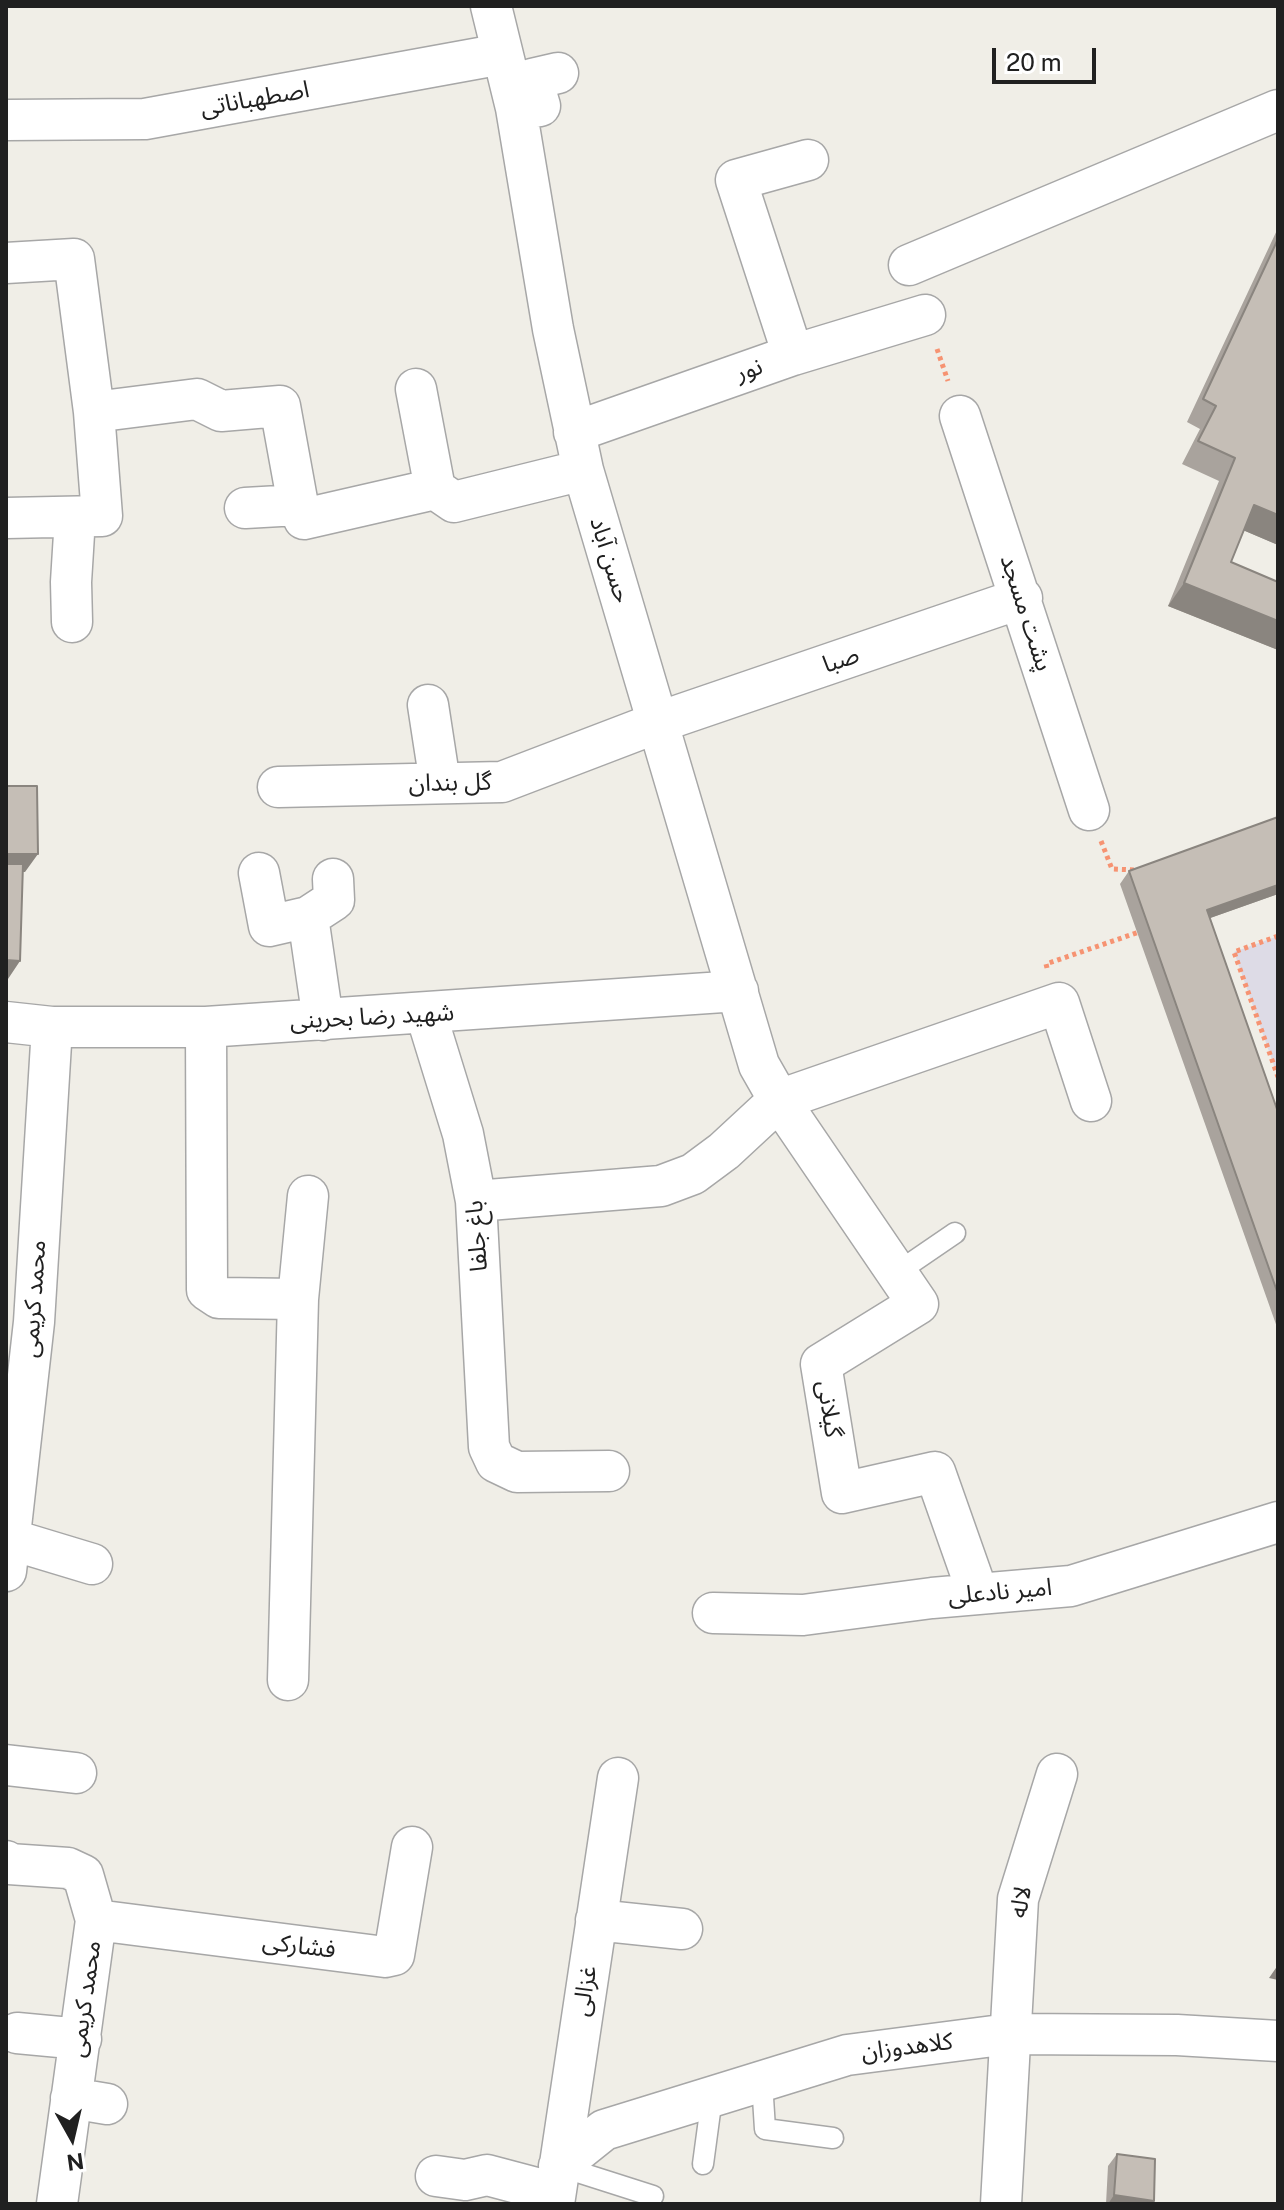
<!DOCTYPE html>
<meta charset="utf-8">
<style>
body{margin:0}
#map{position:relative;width:1284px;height:2210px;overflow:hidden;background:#f0eee7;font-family:"Public Sans",sans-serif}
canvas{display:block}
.frame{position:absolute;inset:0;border:8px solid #202020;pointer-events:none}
.north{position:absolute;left:32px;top:2098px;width:80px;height:80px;-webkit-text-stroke:6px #fff;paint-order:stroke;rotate:172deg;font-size:22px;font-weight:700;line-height:32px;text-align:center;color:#202020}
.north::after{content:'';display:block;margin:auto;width:28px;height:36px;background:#202020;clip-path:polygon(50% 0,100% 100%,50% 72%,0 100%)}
.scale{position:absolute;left:992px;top:48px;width:104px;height:36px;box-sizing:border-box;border:4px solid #202020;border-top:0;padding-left:10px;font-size:24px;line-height:28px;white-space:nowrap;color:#202020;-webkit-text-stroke:6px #fff;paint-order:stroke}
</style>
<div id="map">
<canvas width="1284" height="2210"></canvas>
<div class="frame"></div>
<div class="north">N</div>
<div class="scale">20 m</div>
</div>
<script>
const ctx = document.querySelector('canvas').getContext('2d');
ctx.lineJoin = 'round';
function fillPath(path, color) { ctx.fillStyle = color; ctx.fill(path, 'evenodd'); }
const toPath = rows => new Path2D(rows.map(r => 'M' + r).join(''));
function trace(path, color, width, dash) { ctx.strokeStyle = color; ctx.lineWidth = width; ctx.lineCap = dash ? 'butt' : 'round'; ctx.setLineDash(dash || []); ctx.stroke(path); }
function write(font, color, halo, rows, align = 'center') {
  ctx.font = font + ' "Public Sans","Noto Sans Arabic",sans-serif'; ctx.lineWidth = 6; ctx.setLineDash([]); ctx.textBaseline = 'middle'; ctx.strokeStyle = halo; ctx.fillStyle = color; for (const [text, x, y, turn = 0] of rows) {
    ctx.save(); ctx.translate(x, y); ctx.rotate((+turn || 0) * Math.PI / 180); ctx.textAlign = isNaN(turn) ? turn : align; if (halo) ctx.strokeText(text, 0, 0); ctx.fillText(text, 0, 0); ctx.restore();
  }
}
fillPath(toPath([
 [1278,936,1278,1077,1234,952]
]), '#dddbe6');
const service = toPath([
 [895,1274,955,1233],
 [762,2082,765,2129,833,2138],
 [703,2164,712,2097],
 [559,2166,653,2196]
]);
const minor = toPath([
 [491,6,516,108,553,329,583,470,759,1065,779,1100,918,1304,821,1364,842,1493,935,1472,978,1594],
 [520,108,540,106,532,79,558,73],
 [6,120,145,119,502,54],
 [6,263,74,259,94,412],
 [909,265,1278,110],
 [793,355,736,180,808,160],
 [416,389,435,489],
 [960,416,1089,810],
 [574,432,793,355,925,315],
 [245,508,298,505],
 [6,518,102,516,94,412,197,399,221,411,280,406,298,505,304,519,435,489,454,502,583,470],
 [72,622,71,582,75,518],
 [428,705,440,783],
 [278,787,502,782,659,722,1022,598],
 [259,873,269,926,308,917,334,900,333,879],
 [308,917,323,1020],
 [426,1014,463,1134,476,1201,489,1447,496,1462,517,1472,609,1471],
 [6,1022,52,1027,206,1027,738,991],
 [206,1027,207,1290,219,1298,298,1299],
 [476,1201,661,1186,693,1174,724,1151,779,1100,1059,1003,1091,1101],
 [6,1538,92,1564],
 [6,1571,34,1322,52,1027],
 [713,1613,803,1615,932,1598,1071,1586,1278,1522],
 [288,1680,298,1299,308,1196],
 [6,1765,76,1773],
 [6,1861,9,1864,68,1868,83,1875,96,1920,57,2204],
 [96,1920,385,1957,394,1955,412,1847],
 [596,1920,682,1929],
 [17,2033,81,2039],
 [71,2098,107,2104],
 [559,2166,604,2130,847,2055,1009,2034,1177,2035,1278,2041],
 [436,2176,465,2180,487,2175,555,2193],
 [554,2204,618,1778],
 [1001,2204,1018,1899,1057,1774]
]);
trace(service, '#a7a7a7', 23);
trace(minor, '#a7a7a7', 43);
trace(toPath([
 [937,349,948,381],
 [1101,841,1112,869,1136,870],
 [1278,936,1234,952,1278,1077],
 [1047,968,1046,964,1142,931]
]), '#f69372', 5, [4, 4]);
trace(service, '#fff', 20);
trace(minor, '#fff', 40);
fillPath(toPath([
 [1278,228,1278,545,1243,530,1231,562,1278,582,1278,650,1168,606,1219,481,1182,464,1200,429,1187,422],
 [1278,817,1278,894,1210,918,1278,1112,1278,1330,1120,884,1129,871],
 [1117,2154,1154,2201,1152,2204,1106,2204,1108,2166]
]), '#a9a39d');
fillPath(toPath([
 [1254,505,1278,515,1278,545,1238,528],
 [1184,583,1278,621,1278,650,1168,606],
 [6,854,38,854,25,872,6,872],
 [1278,885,1278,894,1199,922,1207,910],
 [6,960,20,961,8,979,6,979],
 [1278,1965,1278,1980,1269,1978],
 [1114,2195,1154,2201,1152,2204,1108,2204]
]), '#8a857f');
const building = toPath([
 [1278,239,1278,515,1254,505,1231,562,1278,582,1278,621,1184,583,1235,458,1198,441,1216,406,1203,399,1278,239],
 [6,786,37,786,38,854,6,854,6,786],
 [1278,817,1278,885,1207,910,1278,1112,1278,1294,1129,871,1278,817],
 [6,864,23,864,20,961,6,960,6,864],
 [1117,2154,1155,2159,1154,2201,1114,2195,1117,2154]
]);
fillPath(building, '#c5beb6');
trace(building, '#8a857f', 2);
write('24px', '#202020', '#fff', [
 ["اصطهباناتی",255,99,-10],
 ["نور",749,370,-19],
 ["حسن آباد",610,560,73],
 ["پشت مسجد",1026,613,72],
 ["صبا",841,660,-19],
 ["گل بندان",450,783,-1],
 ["شهید رضا بحرینی",372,1017,-3],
 ["باغ جلفا",477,1236,-94],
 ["محمد کریمی",34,1299,-86],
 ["گیلانی",829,1409,81],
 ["امیر نادعلی",1000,1592,-5],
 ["لاله",1021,1902,-80],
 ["فشارکی",299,1946,7],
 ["غزالی",585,1991,-81],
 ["محمد کریمی",85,1999,-82],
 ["کلاهدوزان",907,2047,-7]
]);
</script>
